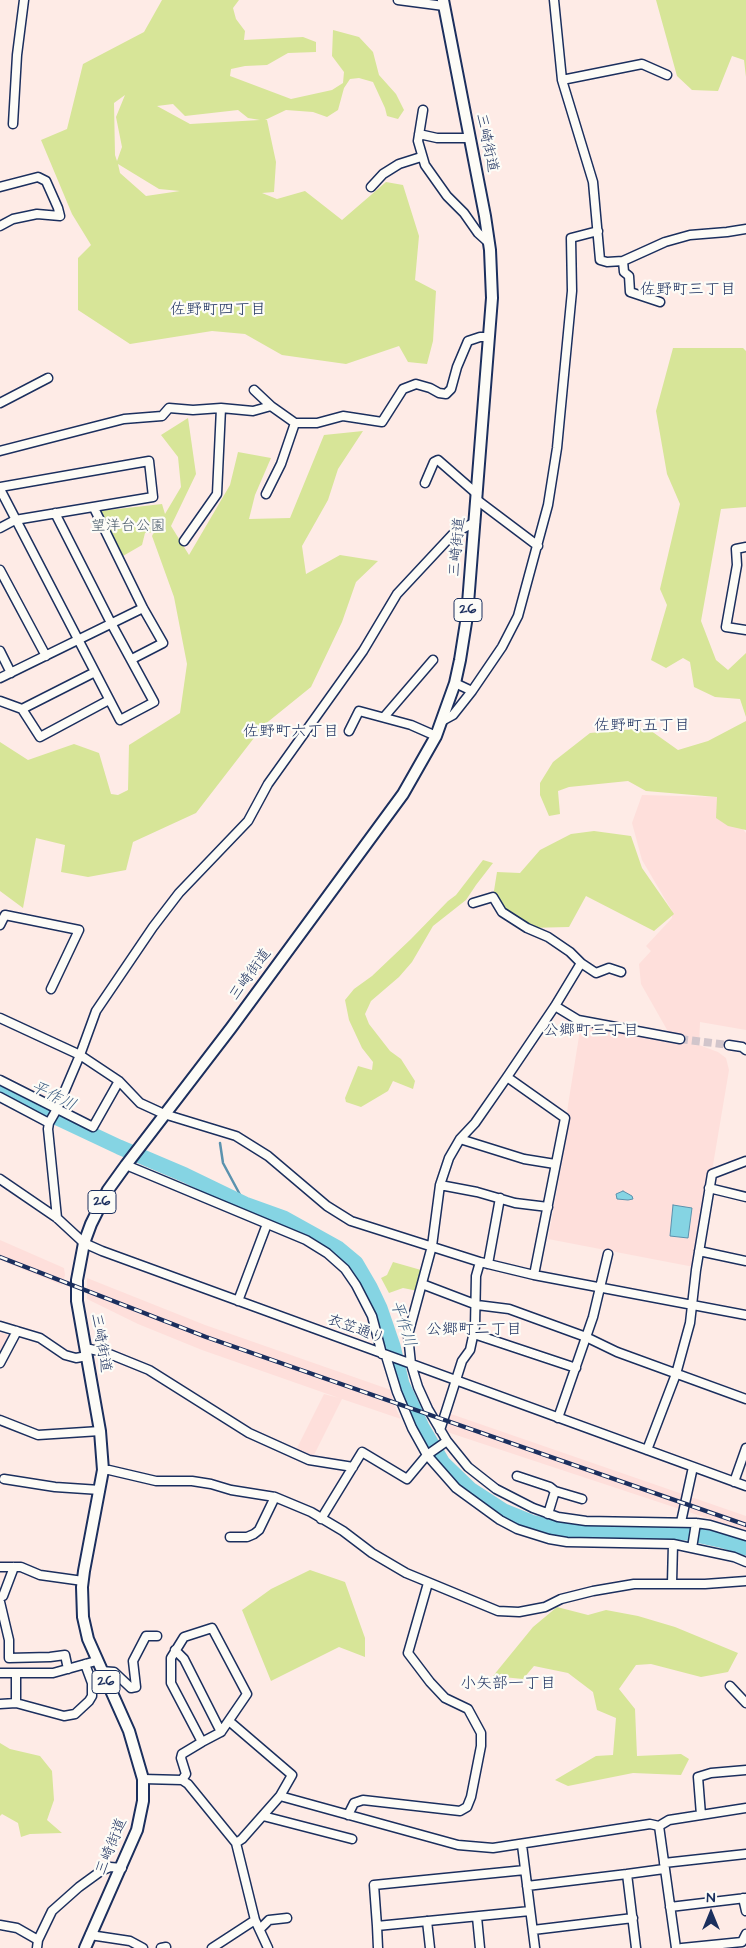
<!DOCTYPE html>
<meta charset="utf-8">
<style>
body{margin:0}
#map{position:relative;width:746px;height:1948px;overflow:hidden;background:#feebe6;font-family:"Architects Daughter",sans-serif}
canvas{display:block}
.north{position:absolute;left:686px;top:1888px;width:50px;height:50px;-webkit-text-stroke:4px #fdfcf7;paint-order:stroke;rotate:0deg;font-size:14px;font-weight:700;line-height:20px;text-align:center;color:#1b2f5e}
.north::after{content:'';display:block;margin:auto;width:18px;height:22px;background:#1b2f5e;clip-path:polygon(50% 0,100% 100%,50% 72%,0 100%)}
</style>
<div id="map">
<canvas width="746" height="1948"></canvas>
<div class="north">N</div>
</div>
<script>
const ctx = document.querySelector('canvas').getContext('2d');
ctx.lineJoin = 'round';
function fillPath(path, color) { ctx.fillStyle = color; ctx.fill(path, 'evenodd'); }
const toPath = rows => new Path2D(rows.map(r => 'M' + r).join(''));
function trace(path, color, width, dash) { ctx.strokeStyle = color; ctx.lineWidth = width; ctx.lineCap = dash ? 'butt' : 'round'; ctx.setLineDash(dash || []); ctx.stroke(path); }
function write(font, color, halo, rows, align = 'center') {
  ctx.font = font + ' "Architects Daughter","Klee One",sans-serif'; ctx.lineWidth = 4.5; ctx.setLineDash([]); ctx.textBaseline = 'middle'; ctx.strokeStyle = halo; ctx.fillStyle = color; for (const [text, x, y, turn = 0] of rows) {
    ctx.save(); ctx.translate(x, y); ctx.rotate((+turn || 0) * Math.PI / 180); ctx.textAlign = isNaN(turn) ? turn : align; if (halo) ctx.strokeText(text, 0, 0); ctx.fillText(text, 0, 0); ctx.restore();
  }
}
fillPath(toPath([
 [642,795,718,797,746,833,746,1030,700,1022,699,1045,718,1052,726,1058,729,1070,696,1266,694,1267,548,1239,567,1134,569,1117,567,1114,568,1105,581,1024,687,1042,683,1037,670,1035,641,984,639,964,651,951,646,946,672,918,672,911,642,860,632,823],
 [0,1240,64,1268,65,1275,62,1285,0,1260],
 [87,1278,205,1325,391,1390,393,1403,401,1419,342,1399,313,1457,296,1450,324,1394,339,1398,202,1350,138,1324,87,1299],
 [0,1332,10,1336,11,1339,0,1359],
 [451,1414,746,1516,746,1531,444,1431]
]), '#fedfdb');
fillPath(toPath([
 [162,0,239,0,233,8,236,19,245,31,244,40,303,37,316,42,316,52,288,53,267,65,245,66,231,69,230,76,291,99,332,90,343,83,344,72,332,56,333,30,359,37,373,52,379,75,396,94,404,110,398,119,387,116,385,108,373,82,359,78,350,79,344,88,338,110,327,117,313,112,286,110,265,120,267,120,276,162,274,192,262,193,277,199,305,191,342,220,386,182,403,185,419,236,415,280,436,291,433,341,427,364,408,362,399,346,346,364,282,355,245,334,212,331,130,344,78,310,78,258,91,245,72,214,41,140,67,129,83,64,144,32],
 [125,95,116,117,122,147,117,161,115,155,114,103],
 [173,104,185,116,238,110,248,118,260,120,190,124,157,106],
 [118,164,159,189,180,191,146,196,120,173],
 [656,0,746,0,746,77,744,60,732,56,718,91,692,90,677,76],
 [673,348,743,348,746,351,746,507,721,509,701,621,716,660,728,670,746,653,746,717,740,699,715,697,694,687,690,662,683,658,666,668,651,660,667,605,660,589,680,504,667,474,656,411],
 [188,418,196,474,171,526,189,555,230,485,238,452,271,458,255,495,249,519,290,518,324,435,363,431,338,469,328,500,302,546,306,574,340,555,378,561,356,582,342,622,311,687,264,725,196,813,133,842,126,870,88,877,61,872,65,845,36,838,23,908,0,891,0,742,28,760,74,744,99,753,111,794,118,795,128,790,129,745,180,713,187,664,174,597,152,536,154,532,145,533,142,545,123,556,100,511,162,504,165,514,181,487,178,457,161,435],
 [746,721,746,830,728,826,716,818,717,797,646,791,628,781,569,787,558,791,560,814,549,816,540,795,540,783,553,762,590,733,647,728,678,750,708,741],
 [594,831,631,836,642,868,674,914,654,931,586,896,569,927,527,928,502,912,493,897,497,872,520,873,540,850,571,834],
 [483,860,493,863,476,885,466,900,433,926,412,962,399,977,371,1001,365,1014,369,1024,390,1051,401,1059,415,1081,413,1089,393,1081,388,1091,361,1107,346,1102,345,1098,358,1066,372,1070,373,1062,362,1048,349,1020,345,1000,354,989,372,976,411,939,448,901,456,895],
 [393,1262,421,1270,418,1291,403,1288,389,1293,381,1278,387,1275],
 [310,1570,345,1582,365,1638,365,1657,339,1647,271,1681,242,1610,271,1589],
 [557,1607,588,1615,606,1610,638,1616,675,1627,738,1653,728,1672,701,1677,651,1664,636,1665,619,1689,635,1709,637,1756,681,1754,689,1759,681,1775,633,1773,568,1786,555,1780,596,1756,613,1755,616,1718,597,1710,593,1692,568,1673,534,1666,523,1679,493,1676,533,1627],
 [0,1743,10,1749,40,1756,52,1771,54,1800,47,1820,62,1833,30,1834,21,1837,18,1823,2,1814,0,1816]
]), '#d7e598');
const water = toPath([
 [623,1191,632,1196,633,1199,628,1200,617,1199,616,1194,623,1191],
 [673,1205,692,1208,688,1238,670,1236,673,1205]
]);
fillPath(water, '#85d4e3');
trace(water, '#5b92ae', 1);
trace(toPath([
 [220,1143,223,1163,245,1204]
]), '#5b92ae', 2.5);
trace(toPath([
 [0,1091,119,1147,185,1175,245,1204,284,1218,338,1248,356,1263,370,1287,380,1308,393,1346,402,1384,422,1427,443,1463,470,1489,504,1511,531,1522,563,1530,602,1533,687,1533,724,1541,746,1548]
]), '#85d4e3', 15);
trace(toPath([
 [680,1039,729,1045]
]), '#d1c5cb', 8, [8, 4]);
const minor = toPath([
 [398,0,444,6],
 [554,0,562,80,593,182,600,260,607,262,623,261,665,242,690,235,727,232,746,229],
 [562,80,642,64,667,75],
 [423,110,418,141,425,165,447,196,464,213,478,233,489,243],
 [13,124,17,55,24,0],
 [419,134,437,138,470,138],
 [0,187,38,177,46,181,58,208,60,216,37,214,13,219,0,226],
 [371,187,383,174,399,164,421,157],
 [623,261,624,272,629,276,630,292,660,302],
 [254,390,271,406],
 [0,403,48,378],
 [0,451,124,419,162,416,169,408,193,410,221,408,253,411,271,406,295,423,317,423,343,416,382,422,403,389,416,384,430,388,439,393,446,394,451,389,457,367,468,341,480,337,489,337],
 [425,483,434,462,438,460,477,494],
 [0,487,149,461,153,497,15,520,0,528],
 [0,489,120,720,154,702,111,623,55,513],
 [266,494,281,464,295,423],
 [477,500,538,546],
 [94,508,143,608,163,643,132,659],
 [184,541,217,494,221,408],
 [746,547,736,549,737,565,726,627,746,630],
 [0,570,46,656],
 [0,651,11,673],
 [0,678,143,608],
 [455,683,472,691,502,647,518,616,548,505,557,448,572,291,571,238,598,231],
 [0,701,22,709,40,737,109,700],
 [22,709,95,672],
 [384,717,433,660],
 [442,721,453,715,472,691],
 [349,731,359,711,411,725,436,736],
 [473,903,493,897,502,912,527,928,548,937,570,952,581,963,555,1006,507,1077,475,1123,460,1139,449,1158,440,1185,432,1246,408,1335,411,1364,418,1387,428,1409,447,1441,468,1467,496,1489,533,1508,558,1517,586,1521,696,1523,710,1525,746,1536],
 [0,925,5,915,79,930,51,989],
 [581,963,596,973,609,968,621,972],
 [555,1006,578,1020,680,1039],
 [0,1018,80,1055,119,1081,140,1103,164,1114,236,1136,268,1156,327,1206,351,1221,480,1262,534,1275,746,1315],
 [729,1045,742,1047,746,1050],
 [507,1077,565,1118,534,1275],
 [0,1080,93,1127,119,1081],
 [0,1097,49,1123],
 [460,1139,524,1159,555,1164],
 [126,1165,306,1240,327,1253,345,1269,356,1285,372,1316,382,1354],
 [0,1179,57,1218,84,1243,102,1251,746,1486],
 [440,1185,477,1192,515,1203,548,1207],
 [709,1188,746,1197],
 [57,1218,48,1129,49,1123,57,1109,80,1055,96,1011,153,927,179,893,248,821,268,784,363,651,397,594,453,534,475,522],
 [699,1251,746,1261],
 [488,1264,500,1198],
 [422,1284,477,1305,509,1309,586,1337,617,1352,746,1399],
 [238,1301,267,1224],
 [0,1326,40,1338,65,1355,76,1358,87,1356],
 [474,1334,576,1368],
 [85,1349,90,1349,107,1353,149,1370,249,1433,309,1460,353,1467],
 [386,1356,397,1392,412,1428,427,1455,456,1488,500,1520,517,1529,549,1539,567,1542,673,1544,734,1557,746,1562],
 [0,1363,17,1331],
 [558,1418,593,1317,608,1254],
 [0,1420,38,1435,100,1431],
 [440,1430,462,1361,470,1350,475,1327,476,1276,480,1262],
 [647,1450,676,1374,690,1323,696,1270,712,1174,746,1161],
 [103,1470,109,1470,156,1481,192,1481,211,1484,231,1490,275,1497,311,1512,343,1531,372,1553,406,1573,498,1611,519,1612,545,1607,561,1599,593,1591,634,1584,705,1584,746,1581],
 [517,1476,550,1487,555,1491,548,1514],
 [4,1479,55,1487,100,1490],
 [734,1482,746,1448],
 [555,1491,582,1499],
 [321,1519,362,1452,407,1479,427,1455,447,1441],
 [681,1522,693,1467],
 [230,1537,247,1537,254,1534,259,1530,275,1497],
 [692,1548,696,1523],
 [0,1567,21,1567,40,1575,83,1581],
 [672,1583,673,1544],
 [0,1597,3,1596,14,1567],
 [0,1602,9,1640,9,1658,50,1657,65,1655,68,1669],
 [175,1650,184,1659,221,1732],
 [101,1671,114,1672,131,1688,136,1687,133,1661,146,1636,157,1636],
 [0,1673,53,1673,96,1661],
 [730,1686,746,1703],
 [16,1703,16,1674],
 [0,1704,16,1703,64,1716,75,1714,89,1701,92,1696,92,1683,85,1664],
 [229,1721,292,1775,280,1796],
 [143,1779,182,1780,188,1784,236,1843,255,1920,268,1948],
 [182,1780,186,1774,181,1758,182,1754,202,1742,171,1683,171,1658,184,1637,212,1628,247,1694,221,1732,202,1742],
 [348,1815,354,1803,363,1800,460,1811,467,1807,471,1797,481,1746,481,1733,468,1709,445,1698,430,1682,408,1653,428,1583],
 [701,1815,698,1777,711,1773,746,1770],
 [263,1816,352,1839],
 [659,1826,676,1948],
 [236,1843,242,1839,280,1796,458,1845,493,1848,650,1824,659,1826,669,1820,746,1808],
 [522,1845,535,1948],
 [664,1863,746,1854],
 [527,1886,627,1874],
 [743,1898,746,1911],
 [670,1907,746,1898],
 [477,1917,480,1948],
 [427,1921,430,1948],
 [0,1925,17,1928,38,1940],
 [377,1926,374,1885,525,1870],
 [260,1929,269,1920,287,1918],
 [533,1930,633,1918],
 [90,1935,130,1941,143,1948],
 [37,1948,38,1940,52,1911,79,1887,101,1871,110,1867,122,1868],
 [161,1948,166,1947],
 [212,1948,255,1920],
 [378,1948,377,1926,530,1911],
 [636,1948,627,1874,664,1869],
 [682,1948,742,1942,746,1934]
]);
const major = toPath([
 [85,1948,137,1830,143,1801,143,1779,129,1731,88,1639,83,1617,82,1587,84,1571,103,1470,100,1431,77,1301,77,1280,84,1243,91,1224,108,1190,126,1165,231,1028,403,794,436,736,455,683,460,660,467,616,492,298,490,250,485,216,443,0]
]);
trace(minor, '#1b2f5e', 11);
trace(major, '#1b2f5e', 14);
trace(minor, '#fdfcf7', 8);
trace(major, '#fdfcf7', 10);
const rail = toPath([
 [0,1257,206,1337,746,1525]
]);
trace(rail, '#1b2f5e', 4.5);
trace(rail, '#fdfcf7', 2.5, [8]);
for (const [x, y, w] of [
 [468,610,28],
 [102,1202,28],
 [106,1682,28]
]) { const box = new Path2D(); box.roundRect(x - w / 2, y - 11.5, w, 23, 4); ctx.fillStyle = '#fdfcf7'; ctx.fill(box); trace(box, '#1b2f5e', 1); }
write('bold 14px', '#1b2f5e', null, [
 ["26",468,610],
 ["26",102,1202],
 ["26",106,1682]
]);
write('15px', '#1b2f5e', '#fdfcf7', [
 ["三崎街道",486,143,78],
 ["三崎街道",458,547,-85],
 ["三崎街道",251,975,-54],
 ["衣笠通り",356,1330,20],
 ["三崎街道",100,1343,80],
 ["三崎街道",112,1847,-68]
]);
write('15px', '#4a5c6c', '#fdfcf7', [
 ["望洋台公園",128,527]
]);
write('16px', '#1b2f5e', '#fdfcf7', [
 ["佐野町三丁目",688,291],
 ["佐野町四丁目",218,311],
 ["佐野町五丁目",642,727],
 ["佐野町六丁目",291,733],
 ["公郷町三丁目",591,1032],
 ["公郷町二丁目",474,1331],
 ["小矢部一丁目",508,1685]
]);
write('italic 16px', '#36587f', '#fdfcf7', [
 ["平作川",53,1097,26],
 ["平作川",402,1324,71]
]);
</script>
